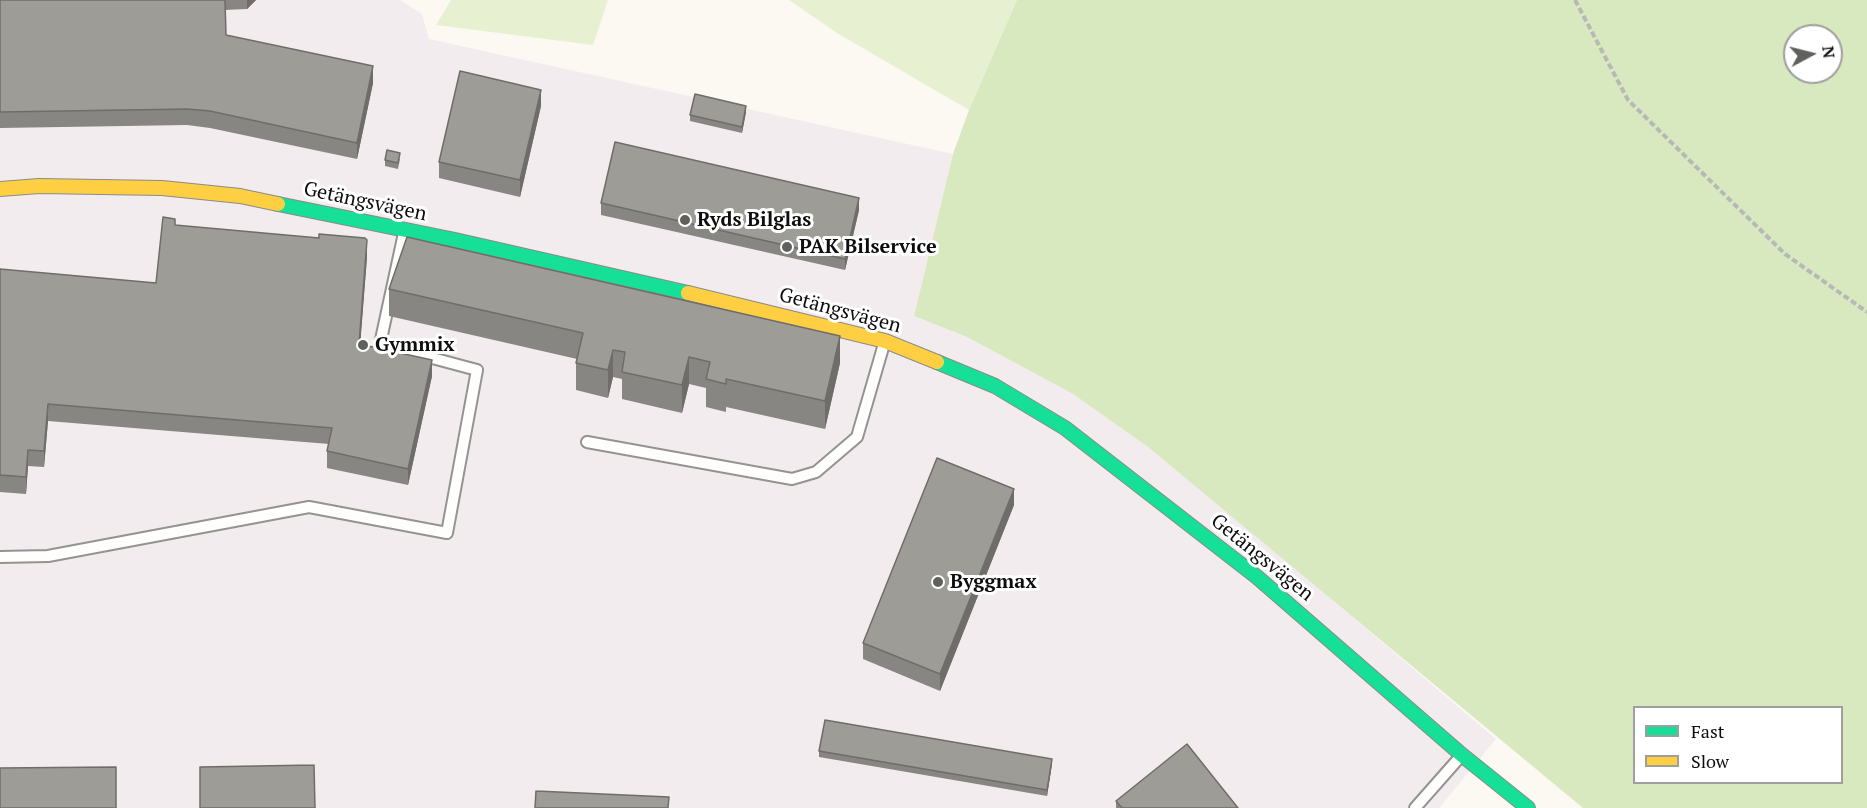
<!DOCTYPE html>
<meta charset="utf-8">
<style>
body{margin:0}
#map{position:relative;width:1867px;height:808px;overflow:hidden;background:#fbf9f2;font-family:"PT Serif",serif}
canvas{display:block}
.legend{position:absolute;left:1633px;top:706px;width:210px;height:78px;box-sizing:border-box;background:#fff;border:2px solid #9e9e9e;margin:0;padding:8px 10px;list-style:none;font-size:18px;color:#0d0d0d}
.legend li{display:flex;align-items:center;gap:12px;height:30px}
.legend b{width:30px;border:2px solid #9e9e9e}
.north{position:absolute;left:1783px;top:24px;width:60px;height:60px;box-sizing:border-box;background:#fff;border:2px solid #9e9e9e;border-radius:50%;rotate:83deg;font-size:16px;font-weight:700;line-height:24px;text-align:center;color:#0d0d0d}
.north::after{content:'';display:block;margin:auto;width:21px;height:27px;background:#60605d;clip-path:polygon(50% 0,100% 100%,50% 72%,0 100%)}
</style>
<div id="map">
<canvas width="1867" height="808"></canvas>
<ul class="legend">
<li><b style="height:8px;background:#16e098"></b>Fast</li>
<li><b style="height:8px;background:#ffcf43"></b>Slow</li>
</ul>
<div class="north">N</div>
</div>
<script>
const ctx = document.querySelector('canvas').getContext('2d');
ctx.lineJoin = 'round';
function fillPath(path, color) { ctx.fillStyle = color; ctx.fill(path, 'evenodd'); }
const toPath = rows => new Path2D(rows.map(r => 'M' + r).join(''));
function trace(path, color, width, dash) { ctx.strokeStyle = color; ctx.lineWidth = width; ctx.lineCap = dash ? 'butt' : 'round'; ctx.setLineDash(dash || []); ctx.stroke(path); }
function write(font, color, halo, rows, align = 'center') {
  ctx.font = font + ' "PT Serif",serif'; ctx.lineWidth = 6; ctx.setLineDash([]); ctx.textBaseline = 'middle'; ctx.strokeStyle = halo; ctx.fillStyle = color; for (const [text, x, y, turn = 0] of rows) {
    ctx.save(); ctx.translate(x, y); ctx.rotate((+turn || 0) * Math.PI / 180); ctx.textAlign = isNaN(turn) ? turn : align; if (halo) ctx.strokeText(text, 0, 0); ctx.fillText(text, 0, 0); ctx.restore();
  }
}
fillPath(toPath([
 [0,0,400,0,422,14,429,39,953,154,914,316,967,337,1073,394,1148,447,1278,554,1496,739,1439,808,0,808]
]), '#f2ecef');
fillPath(toPath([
 [451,0,608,0,593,45,436,25],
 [789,0,1017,0,969,110,837,33]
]), '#e7f1d1');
fillPath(toPath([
 [1017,0,1867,0,1867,808,1583,808,1148,447,1073,394,967,337,914,316,953,154,969,110],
 [1795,36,1831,36,1831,72,1795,72],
 [1634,708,1842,708,1842,782,1634,782]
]), '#d8e8bf');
const lane = toPath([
 [587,442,792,479,816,472,857,437,884,344],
 [0,557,48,556,309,507,447,533,477,370,380,344,404,233],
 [1415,808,1460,757]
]);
const fast = toPath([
 [278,204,455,240,688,293],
 [937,362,995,386,1065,428,1257,577,1462,755,1528,808]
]);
const slow = toPath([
 [0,189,39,186,162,188,240,196,278,204],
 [688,293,885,341,937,362]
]);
trace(lane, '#949390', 14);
trace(fast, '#8b8a87', 16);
trace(slow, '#8b8a87', 16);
trace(toPath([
 [1575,0,1628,100,1785,254,1867,312]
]), '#b8b8b6', 4, [6, 3]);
trace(lane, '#fefefd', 10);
trace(fast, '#16e098', 14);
trace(slow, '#ffcf43', 14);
fillPath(toPath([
 [0,0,256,0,247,9,225,10,226,35,373,83,357,159,210,128,187,125,0,128],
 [541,106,520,197,439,178,439,162],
 [746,112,742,133,690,121,690,115],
 [400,159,398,169,385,166,385,160],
 [601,203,859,210,845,270,601,215],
 [175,225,367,257,360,344,432,376,408,485,327,468,327,451,329,444,48,421,44,467,28,466,26,494,0,492,0,269,156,283],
 [389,289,840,363,825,429,726,407,726,412,706,407,706,388,689,384,682,413,622,399,622,379,613,377,608,398,576,390,576,363,577,359,389,316],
 [1014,505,940,691,863,659,863,643],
 [819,751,1052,764,1047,796,819,757],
 [1116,801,1238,808,1116,808]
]), '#888682');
fillPath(toPath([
 [247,0,256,0,247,9],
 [373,66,373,83,357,159,357,143],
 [541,90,541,106,520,197,520,180],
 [746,106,746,112,742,133,742,127],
 [859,198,859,210,845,270,845,259],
 [367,240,367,257,359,360,359,344],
 [840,336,840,363,825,429,825,401],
 [613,350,613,377,608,398,608,370],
 [689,357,689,384,682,413,682,385],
 [432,360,432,376,408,485,408,469],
 [48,404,48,421,44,467,44,451],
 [28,450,28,466,26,494,26,477],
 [1014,489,1014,505,940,691,940,674],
 [1052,759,1052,764,1047,796,1047,790]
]), '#6f6d6a');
const building = toPath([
 [0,0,225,0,226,35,373,66,357,143,210,111,187,109,0,112,0,0],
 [460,71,541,90,520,180,439,162,460,71],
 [695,94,746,106,742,127,690,115,695,94],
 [615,142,859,198,845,259,601,203,615,142],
 [387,150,400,153,398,163,385,160,387,150],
 [163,217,175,219,175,225,319,238,319,234,365,238,367,240,359,344,432,360,408,469,327,451,332,428,48,404,44,451,28,450,26,477,0,475,0,269,156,283,163,217],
 [407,237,840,336,825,401,726,379,726,384,706,379,710,362,689,357,682,385,622,372,625,352,613,350,608,370,576,363,583,333,389,289,407,237],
 [937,458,1014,489,940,674,863,643,937,458],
 [825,720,1052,759,1047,790,819,751,825,720],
 [1187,744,1238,808,1122,808,1116,801,1187,744],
 [314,765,315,808,200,808,200,767,314,765],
 [116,767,116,808,0,808,0,768,116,767],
 [536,791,669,797,668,808,535,808,536,791]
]);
fillPath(building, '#9e9c97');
trace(building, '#6f6d6a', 1.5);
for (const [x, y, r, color] of [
 [685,220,6,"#60605d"],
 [787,247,6,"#60605d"],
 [363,345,6,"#60605d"],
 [938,582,6,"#60605d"]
]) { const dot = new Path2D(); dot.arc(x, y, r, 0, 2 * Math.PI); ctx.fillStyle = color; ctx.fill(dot); trace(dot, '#fff', 2); }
write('20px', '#0d0d0d', '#fff', [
 ["Getängsvägen",365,202,12],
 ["Getängsvägen",840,311,15],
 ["Getängsvägen",1262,558,39]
]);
write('bold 20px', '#0d0d0d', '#fff', [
 ["Ryds Bilglas",697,220],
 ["PAK Bilservice",799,247],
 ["Gymmix",375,345],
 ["Byggmax",950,582]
], 'left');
</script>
